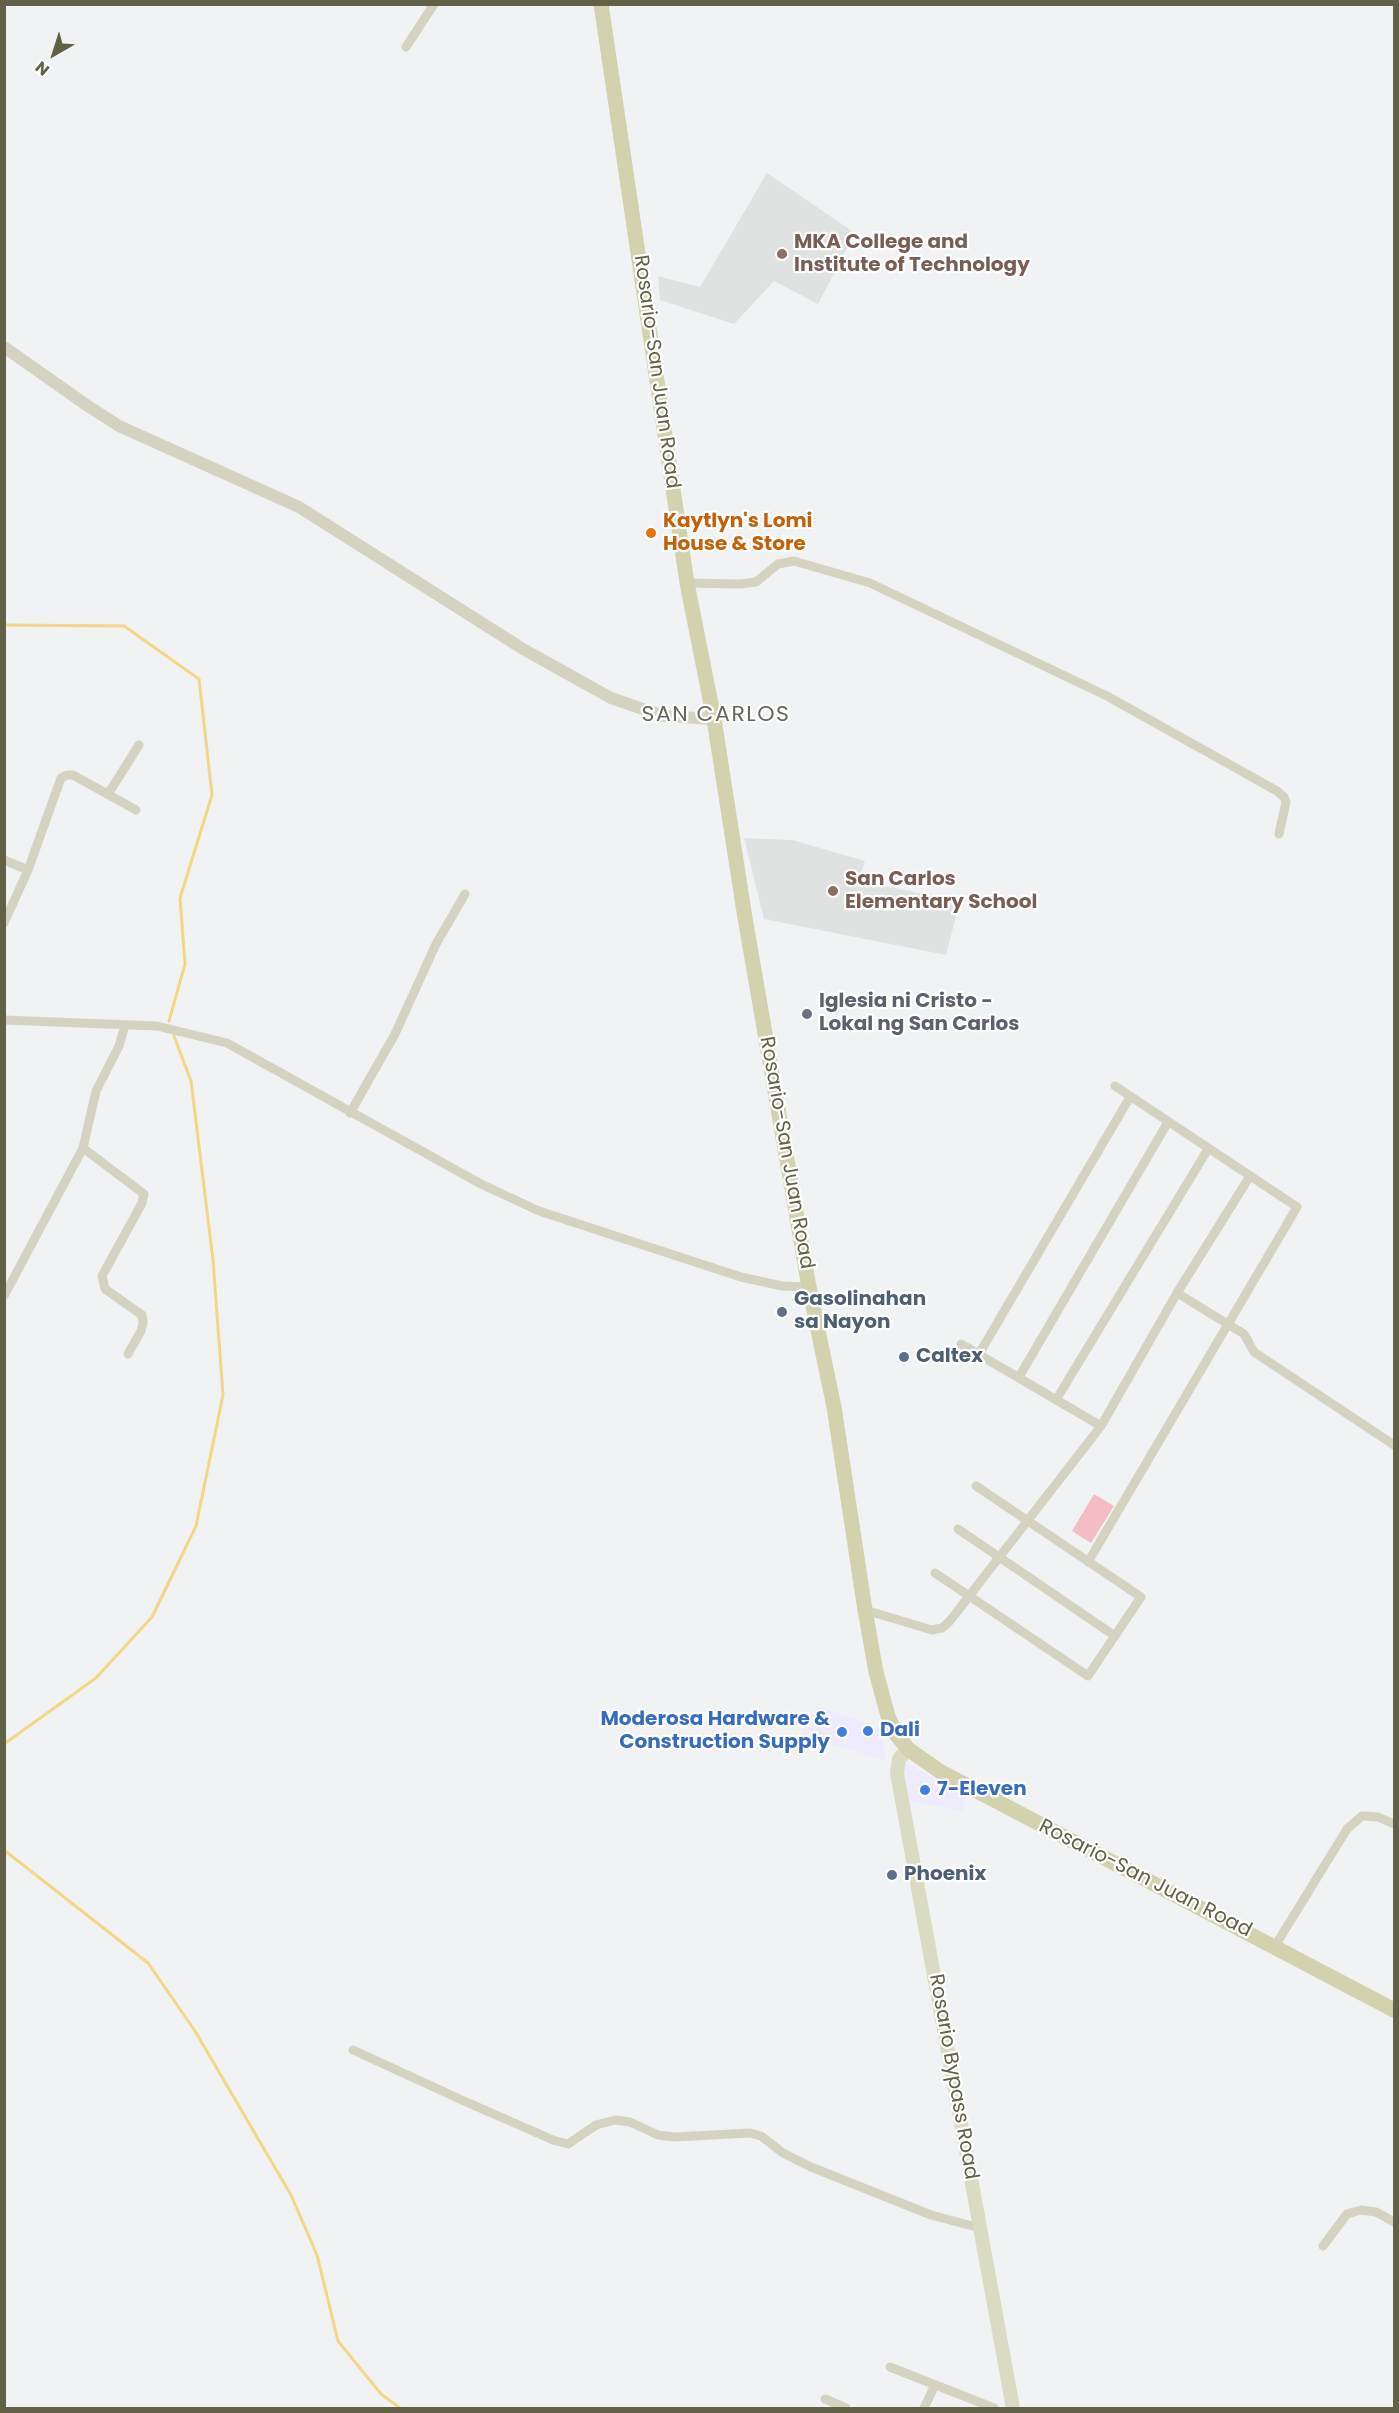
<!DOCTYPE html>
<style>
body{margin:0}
#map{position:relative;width:1399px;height:2413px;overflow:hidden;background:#f1f2f4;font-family:Poppins,sans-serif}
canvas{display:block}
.frame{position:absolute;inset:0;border:6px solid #616147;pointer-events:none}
.north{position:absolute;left:24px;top:24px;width:60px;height:60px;-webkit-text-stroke:4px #fff;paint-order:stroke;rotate:219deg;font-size:16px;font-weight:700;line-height:24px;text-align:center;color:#616147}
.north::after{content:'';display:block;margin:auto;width:21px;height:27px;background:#616147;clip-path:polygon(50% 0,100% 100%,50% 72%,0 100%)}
</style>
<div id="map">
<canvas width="1399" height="2413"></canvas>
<div class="frame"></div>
<div class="north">N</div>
</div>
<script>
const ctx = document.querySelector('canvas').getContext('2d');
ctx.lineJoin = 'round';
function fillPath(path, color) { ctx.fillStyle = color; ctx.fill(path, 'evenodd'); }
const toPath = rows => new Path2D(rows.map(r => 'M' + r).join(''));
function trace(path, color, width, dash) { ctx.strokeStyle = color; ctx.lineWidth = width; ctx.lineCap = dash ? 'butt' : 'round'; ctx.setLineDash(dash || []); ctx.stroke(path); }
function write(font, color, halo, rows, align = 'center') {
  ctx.font = font + ' Poppins,sans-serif'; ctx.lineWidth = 4.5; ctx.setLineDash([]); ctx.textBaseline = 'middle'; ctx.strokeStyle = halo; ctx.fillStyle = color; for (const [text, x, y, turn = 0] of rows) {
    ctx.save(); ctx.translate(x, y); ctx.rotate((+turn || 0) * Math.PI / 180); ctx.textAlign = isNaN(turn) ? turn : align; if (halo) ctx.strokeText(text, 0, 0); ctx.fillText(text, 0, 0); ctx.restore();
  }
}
fillPath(toPath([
 [817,1706,881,1729,886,1761,800,1734],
 [904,1762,967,1796,962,1811,909,1801]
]), '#efebfe');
fillPath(toPath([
 [767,173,855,233,818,304,774,281,734,324,660,300,658,276,700,287],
 [744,838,792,840,865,861,858,881,960,901,946,955,764,919]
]), '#e0e2e2');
fillPath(toPath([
 [1094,1494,1114,1506,1091,1543,1072,1531]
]), '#f4bdc3');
trace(toPath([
 [4,625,124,626,199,679,212,795,180,898,185,964,169,1021],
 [4,1744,96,1678,152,1617,196,1526,223,1395,213,1260,191,1081,174,1036],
 [4,1850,148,1963,195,2031,291,2195,317,2255,338,2341,381,2394,400,2408]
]), '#f4d687', 3);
trace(toPath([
 [406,47,434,4],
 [687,583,740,584,756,582,778,564,794,561,870,583,1107,696,1277,791,1284,797,1286,802,1279,834],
 [108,794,139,745],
 [4,860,28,870],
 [4,923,28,870,61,778,67,775,73,775,136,810],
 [4,1020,157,1026,227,1043,481,1184,539,1211,741,1277,782,1286,809,1287],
 [350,1113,395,1034,436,944,465,894],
 [83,1148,144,1194,142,1203,102,1276,105,1289,142,1315,143,1323,141,1331,128,1354],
 [1177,1293,1244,1334,1254,1352,1394,1445],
 [4,1296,83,1148,96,1091,119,1046,125,1025],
 [961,1344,1101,1426],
 [979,1354,1130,1097],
 [1019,1377,1168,1122],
 [1056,1400,1208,1149],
 [958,1529,1115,1636],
 [1088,1562,1297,1207,1115,1086],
 [935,1573,1088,1676,1141,1597,976,1486],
 [865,1610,932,1630,942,1628,949,1622,1101,1426,1177,1293,1250,1176],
 [1275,1946,1347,1829,1362,1816,1378,1817,1394,1824],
 [353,2050,464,2101,553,2140,568,2144,596,2125,615,2120,630,2122,658,2135,674,2137,750,2133,761,2136,783,2153,811,2167,931,2215,980,2228],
 [1323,2246,1347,2214,1361,2210,1376,2212,1394,2222],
 [890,2367,994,2408],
 [825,2399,846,2408],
 [924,2408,935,2385]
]), '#d4d3c1', 9);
trace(toPath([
 [4,347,85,404,119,426,299,507,523,649,611,698,663,716,714,719]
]), '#d4d3c1', 12);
trace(toPath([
 [908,1749,899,1759,897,1773,1013,2408]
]), '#dadbc3', 14);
trace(toPath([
 [601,4,687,583,714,719,745,918,809,1287,834,1407,865,1610,876,1672,888,1716,896,1734,908,1749,941,1772,1394,2010]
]), '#d2d2af', 15);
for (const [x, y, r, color] of [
 [782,254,6,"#8d6e63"],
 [651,533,6,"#e8710a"],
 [833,891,6,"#8d6e63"],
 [807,1014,6,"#6b7280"],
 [782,1312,6,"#5c6f8a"],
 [904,1357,6,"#5c6f8a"],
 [868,1731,6,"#3f7fe0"],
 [842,1732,6,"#3f7fe0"],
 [925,1790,6,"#3f7fe0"],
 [892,1875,6,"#5c6f8a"]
]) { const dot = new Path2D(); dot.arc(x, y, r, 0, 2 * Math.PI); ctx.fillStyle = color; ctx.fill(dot); trace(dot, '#fff', 2); }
write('bold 20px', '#785e54', '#fff', [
 ["MKA College and",794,243],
 ["Institute of Technology",794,266],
 ["San Carlos",845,880],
 ["Elementary School",845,903]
], 'left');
write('20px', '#616147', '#fff', [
 ["Rosario-San Juan Road",656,372,82],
 ["Rosario-San Juan Road",786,1153,80],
 ["Rosario-San Juan Road",1145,1879,27],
 ["Rosario Bypass Road",953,2077,80]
]);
write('bold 20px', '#c56008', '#fff', [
 ["Kaytlyn's Lomi",663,522],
 ["House & Store",663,545]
], 'left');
write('bold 20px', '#5b616d', '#fff', [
 ["Iglesia ni Cristo -",819,1002],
 ["Lokal ng San Carlos",819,1025]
], 'left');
write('bold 20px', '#4e5e75', '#fff', [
 ["Gasolinahan",794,1300],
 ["sa Nayon",794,1323],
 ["Caltex",916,1357],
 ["Phoenix",904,1875]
], 'left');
write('bold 20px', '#366cbe', '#fff', [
 ["Moderosa Hardware &",830,1720,"right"],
 ["Construction Supply",830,1743,"right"],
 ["Dali",880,1731],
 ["7-Eleven",937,1790]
], 'left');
ctx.letterSpacing = '1.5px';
write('22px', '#66675d', '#fff', [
 ["SAN CARLOS",716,715]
]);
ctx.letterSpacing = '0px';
</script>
